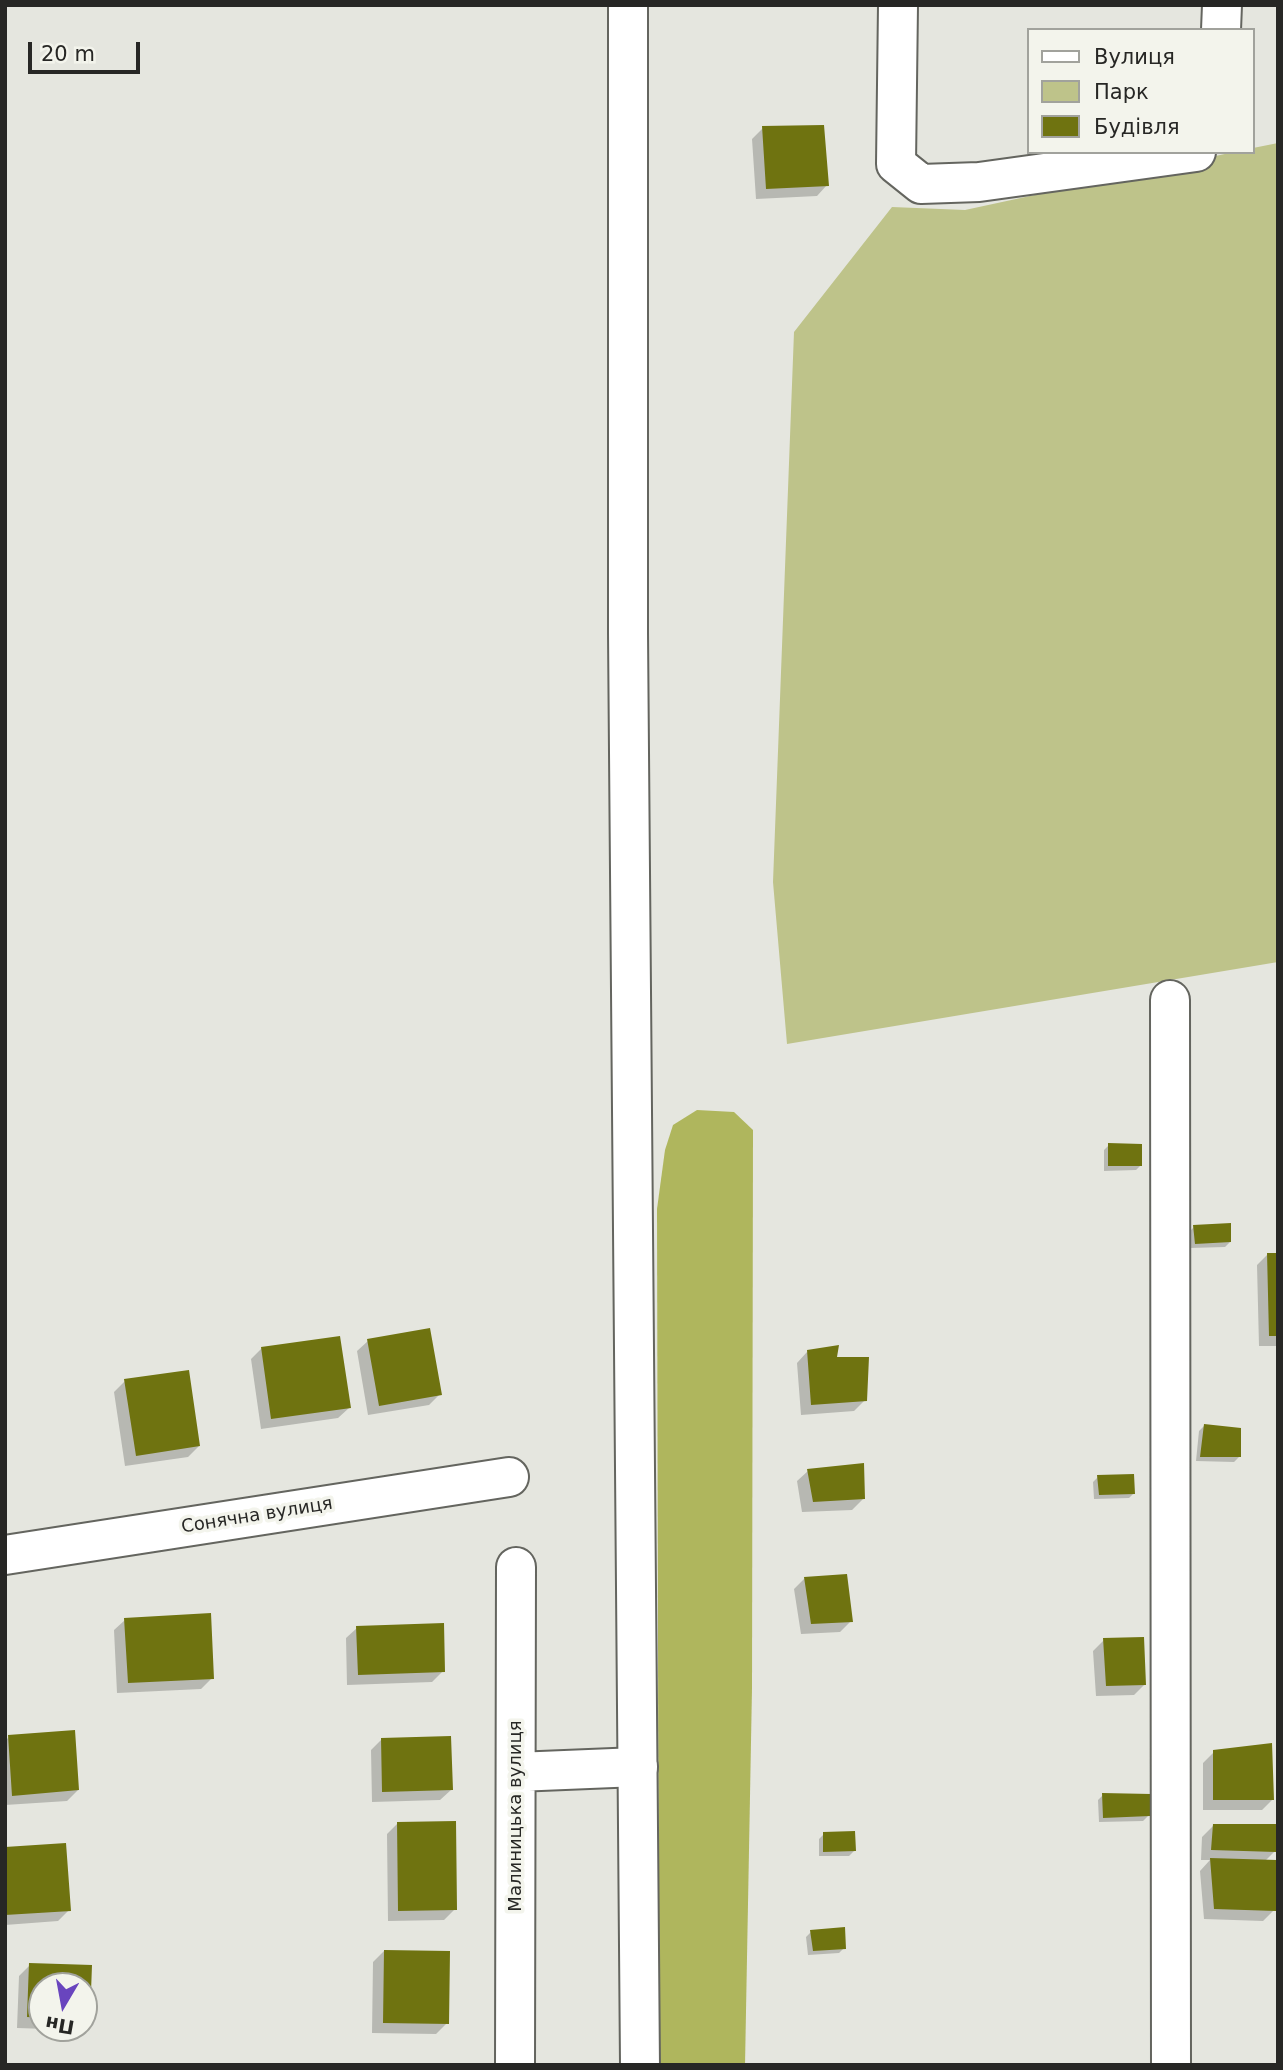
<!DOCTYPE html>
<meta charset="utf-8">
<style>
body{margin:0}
#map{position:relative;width:1283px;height:2070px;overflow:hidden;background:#e5e6df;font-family:"DejaVu Sans",sans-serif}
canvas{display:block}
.frame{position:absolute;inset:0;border:7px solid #272725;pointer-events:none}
.legend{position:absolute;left:1027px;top:28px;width:228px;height:126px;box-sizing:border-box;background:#f3f4ec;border:2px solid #a1a29c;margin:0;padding:9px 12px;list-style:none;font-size:21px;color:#272725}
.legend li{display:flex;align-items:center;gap:14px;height:35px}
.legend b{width:35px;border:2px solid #a1a29c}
.north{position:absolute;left:28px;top:1972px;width:70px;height:70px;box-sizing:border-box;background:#f3f4ec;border:2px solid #a1a29c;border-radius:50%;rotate:190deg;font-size:19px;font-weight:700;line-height:28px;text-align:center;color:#272725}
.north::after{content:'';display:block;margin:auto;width:24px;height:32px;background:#6945be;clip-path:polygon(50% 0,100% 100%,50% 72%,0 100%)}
.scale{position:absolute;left:28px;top:42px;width:112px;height:32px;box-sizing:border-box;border:4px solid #272725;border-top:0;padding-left:9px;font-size:21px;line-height:24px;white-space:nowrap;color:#272725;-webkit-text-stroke:5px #f3f4ec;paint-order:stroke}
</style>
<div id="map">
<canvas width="1283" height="2070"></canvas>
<div class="frame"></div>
<ul class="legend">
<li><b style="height:9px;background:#fff"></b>Вулиця</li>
<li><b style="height:19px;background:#bec38a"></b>Парк</li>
<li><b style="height:19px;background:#6f7310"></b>Будівля</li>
</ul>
<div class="north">Пн</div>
<div class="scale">20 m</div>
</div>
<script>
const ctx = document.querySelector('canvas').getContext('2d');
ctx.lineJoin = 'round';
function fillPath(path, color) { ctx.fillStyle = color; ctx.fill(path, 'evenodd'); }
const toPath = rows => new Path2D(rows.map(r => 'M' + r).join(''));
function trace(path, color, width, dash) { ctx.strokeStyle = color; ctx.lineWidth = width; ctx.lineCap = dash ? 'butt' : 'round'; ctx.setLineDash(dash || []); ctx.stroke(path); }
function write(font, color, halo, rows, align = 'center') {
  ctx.font = font + ' "DejaVu Sans",sans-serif'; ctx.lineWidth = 7; ctx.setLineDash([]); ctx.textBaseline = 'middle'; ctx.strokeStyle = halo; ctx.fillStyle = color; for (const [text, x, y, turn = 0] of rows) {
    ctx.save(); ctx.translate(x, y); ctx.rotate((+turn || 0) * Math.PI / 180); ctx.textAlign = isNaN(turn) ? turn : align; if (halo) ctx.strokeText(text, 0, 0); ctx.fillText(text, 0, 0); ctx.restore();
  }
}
fillPath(toPath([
 [1278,143,1278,962,787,1044,773,882,794,332,892,207,965,210,1234,152,1253,152,1253,148]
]), '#bec38a');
fillPath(toPath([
 [697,1110,734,1112,753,1130,752,1688,745,2065,659,2065,657,1209,665,1150,673,1125]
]), '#afb65d');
fillPath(toPath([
 [1258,5,1278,5,1278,7,1258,7],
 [763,128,827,185,817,196,756,199,752,139],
 [1109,1145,1141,1165,1136,1170,1104,1171,1104,1150],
 [1194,1227,1230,1242,1225,1247,1190,1248,1189,1232],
 [1268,1254,1278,1255,1278,1346,1259,1346,1257,1265],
 [368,1341,440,1394,429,1405,368,1415,357,1351],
 [262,1348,349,1408,338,1418,261,1429,251,1359],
 [807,1352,865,1400,854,1411,801,1415,797,1363],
 [125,1381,199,1446,188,1457,125,1466,114,1392],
 [1204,1426,1239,1457,1234,1462,1196,1461,1199,1431],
 [808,1471,863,1499,852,1510,802,1512,797,1481],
 [1098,1477,1134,1493,1129,1498,1094,1499,1093,1482],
 [805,1578,851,1621,840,1632,801,1634,794,1589],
 [125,1620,212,1678,201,1689,117,1693,114,1630],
 [357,1628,443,1671,432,1682,347,1685,346,1638],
 [1104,1640,1145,1684,1134,1695,1096,1696,1093,1651],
 [9,1737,78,1790,67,1801,5,1805,5,1741],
 [382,1739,451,1790,440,1800,372,1802,371,1750],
 [1214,1752,1273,1799,1262,1810,1203,1810,1203,1763],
 [1103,1795,1148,1816,1143,1821,1099,1822,1098,1800],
 [398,1823,455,1909,444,1920,388,1921,387,1834],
 [1213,1826,1275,1851,1264,1862,1274,1910,1263,1921,1204,1919,1200,1871,1210,1860,1201,1860,1202,1837],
 [824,1834,854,1851,849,1856,819,1856,819,1839],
 [5,1849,69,1910,58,1921,5,1925],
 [811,1932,844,1948,839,1953,808,1955,806,1937],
 [384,1951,447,2023,436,2034,372,2033,373,1962],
 [30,1965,90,1966,88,2019,84,2023,84,1986,42,1986,42,2028,77,2030,17,2028,19,1976]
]), '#0003');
fillPath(toPath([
 [824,125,829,186,766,189,762,126],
 [1108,1143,1142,1144,1142,1166,1108,1166],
 [1231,1223,1231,1242,1195,1244,1193,1225],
 [1267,1253,1278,1253,1278,1336,1269,1336],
 [430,1328,442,1395,379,1406,367,1339],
 [340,1336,351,1408,271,1419,261,1347],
 [839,1345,837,1357,869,1357,867,1401,811,1405,807,1350],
 [189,1370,200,1446,136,1456,124,1379],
 [1204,1424,1241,1428,1241,1457,1200,1457],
 [864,1463,865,1499,813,1502,807,1469],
 [1134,1474,1135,1494,1099,1495,1097,1475],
 [847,1574,853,1622,811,1624,804,1577],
 [211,1613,214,1679,128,1683,124,1618],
 [444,1623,445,1672,358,1675,356,1626],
 [1144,1637,1146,1685,1106,1686,1103,1638],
 [75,1730,79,1790,12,1796,8,1735],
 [451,1736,453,1790,382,1792,381,1738],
 [1272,1743,1274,1800,1213,1800,1213,1750],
 [1102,1793,1151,1794,1150,1816,1103,1818],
 [456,1821,457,1910,398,1911,397,1822],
 [1213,1824,1278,1824,1276,1852,1211,1850],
 [855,1831,856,1851,823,1852,823,1832],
 [66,1843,71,1911,5,1915,5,1847],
 [1210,1858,1277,1860,1276,1911,1214,1909],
 [845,1927,846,1949,813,1951,810,1930],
 [384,1950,450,1951,449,2024,383,2023],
 [29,1963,92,1965,90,2019,84,2019,84,1986,42,1986,42,2018,27,2017]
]), '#6f7310');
const street = toPath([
 [898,5,896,164,921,184,979,182,1196,152],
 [1221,30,1222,5],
 [1170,1000,1171,2065],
 [5,1555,509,1477],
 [516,1772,638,1767],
 [515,2065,516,1567]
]);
const secondary = toPath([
 [628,5,628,633,640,2065]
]);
trace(street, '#64655f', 42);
trace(secondary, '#64655f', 42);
trace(street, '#fff', 38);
trace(secondary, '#fff', 38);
write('18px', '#272725', '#f3f4ec', [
 ["Сонячна вулиця",257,1516,-9],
 ["Малиницька вулиця",516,1816,-90]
]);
</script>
